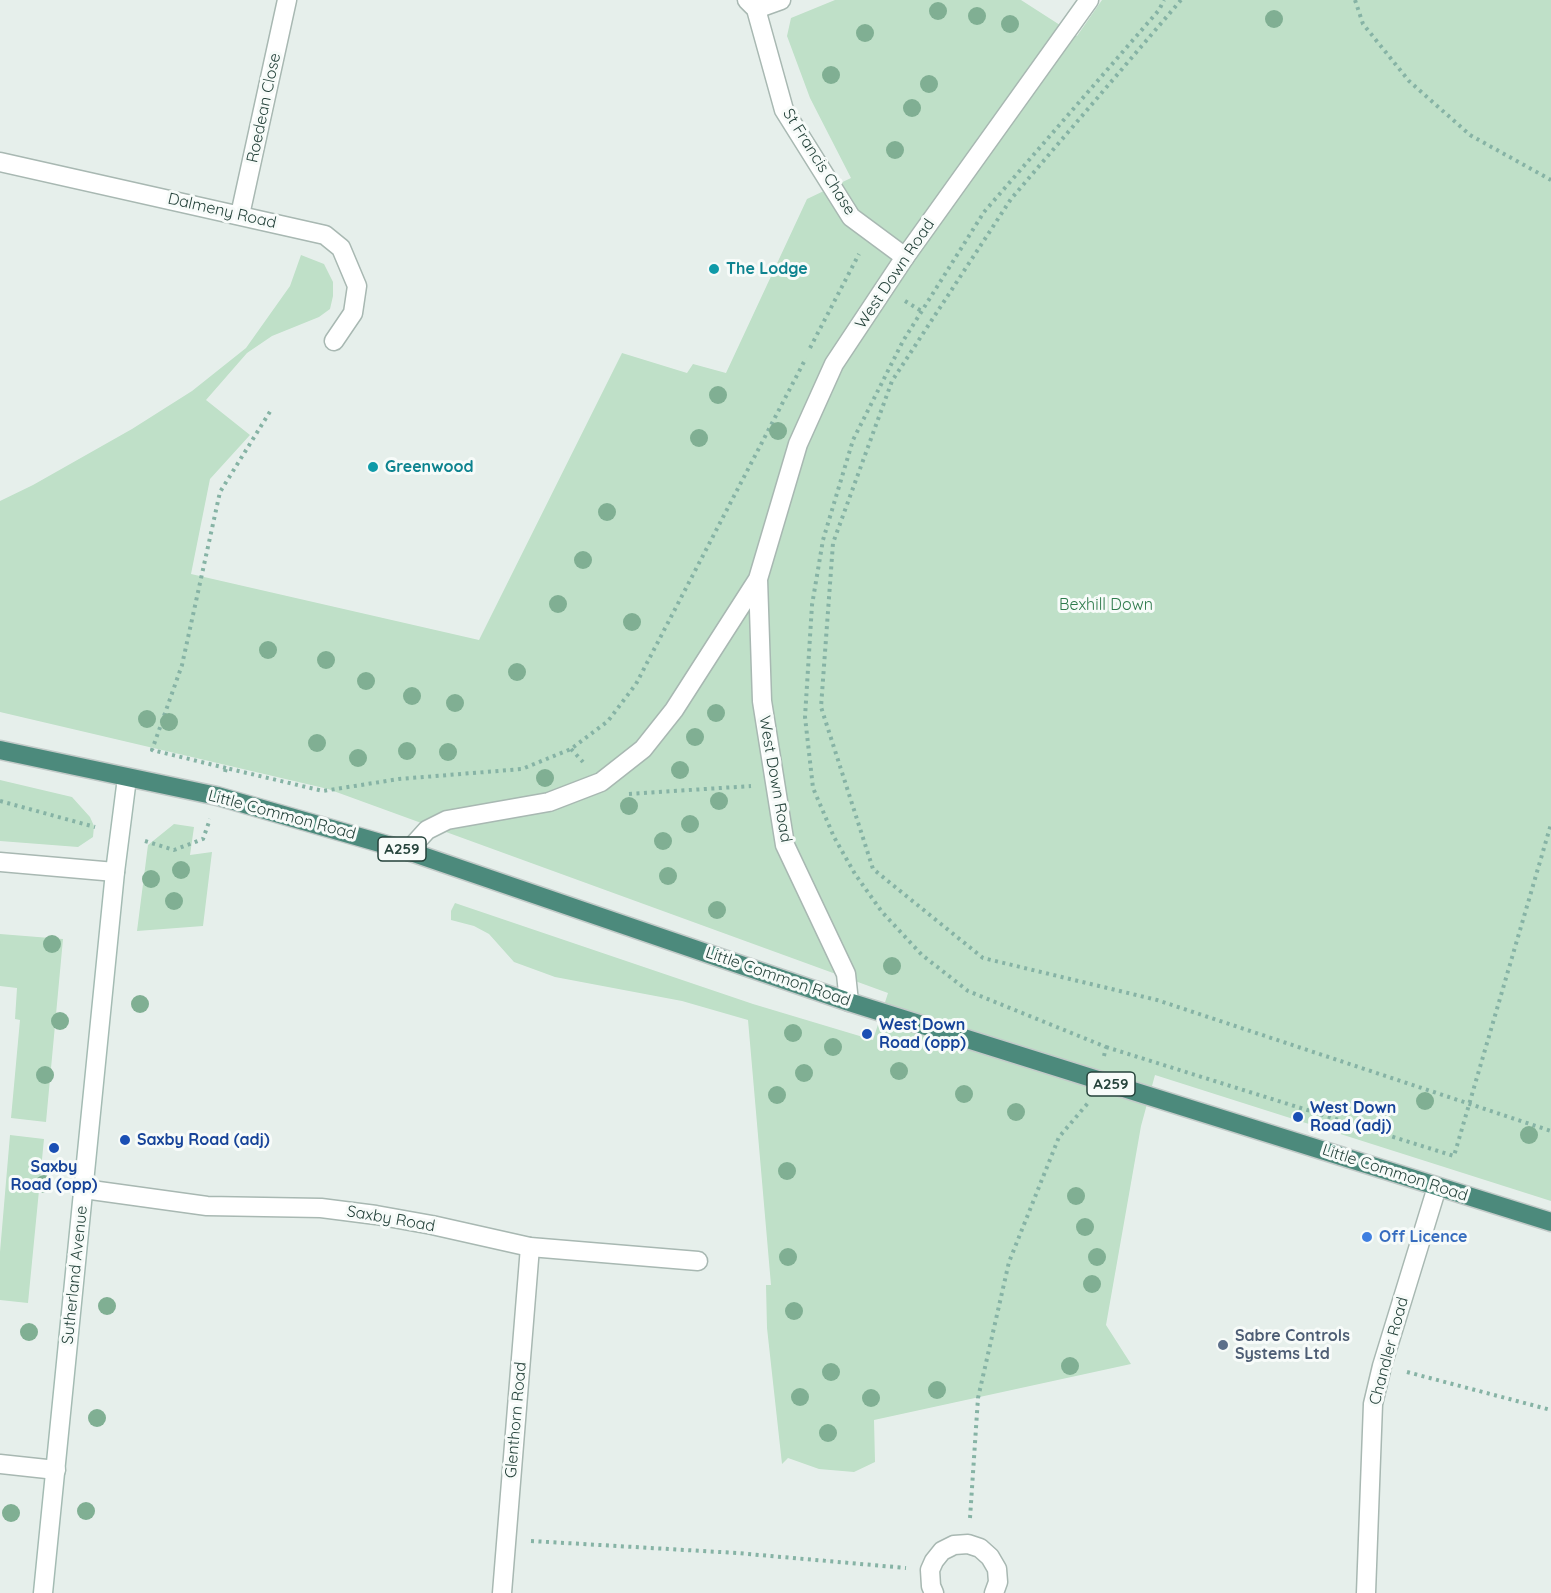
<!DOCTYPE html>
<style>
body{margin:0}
canvas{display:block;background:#e6efeb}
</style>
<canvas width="1551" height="1593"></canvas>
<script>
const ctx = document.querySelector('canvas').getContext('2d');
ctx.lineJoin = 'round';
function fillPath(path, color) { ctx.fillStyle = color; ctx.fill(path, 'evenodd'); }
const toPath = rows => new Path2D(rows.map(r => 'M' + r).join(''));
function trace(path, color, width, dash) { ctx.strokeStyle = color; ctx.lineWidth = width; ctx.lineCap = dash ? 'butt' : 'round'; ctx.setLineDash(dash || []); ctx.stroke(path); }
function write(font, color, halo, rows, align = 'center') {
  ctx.font = font + ' Quicksand,sans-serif'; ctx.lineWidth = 6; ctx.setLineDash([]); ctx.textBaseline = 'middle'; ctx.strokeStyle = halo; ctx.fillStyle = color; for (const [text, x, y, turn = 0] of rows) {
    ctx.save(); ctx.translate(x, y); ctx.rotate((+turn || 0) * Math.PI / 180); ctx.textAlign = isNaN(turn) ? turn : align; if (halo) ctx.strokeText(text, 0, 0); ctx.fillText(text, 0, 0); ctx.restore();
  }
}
fillPath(toPath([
 [835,0,1021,0,1077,36,1102,0,1551,0,1551,1201,1155,1075,1141,1126,1106,1325,1131,1364,874,1420,875,1462,854,1472,819,1469,788,1458,782,1464,767,1328,766,1285,771,1285,748,1020,682,1001,555,977,514,962,489,934,474,926,451,920,451,911,455,903,753,1004,873,1040,888,993,328,789,0,712,0,501,33,485,132,429,192,391,246,348,290,286,301,255,324,264,333,282,333,296,330,309,319,317,272,336,247,353,206,400,250,435,210,479,191,574,479,640,622,353,687,373,693,364,726,373,807,199,851,178,810,98,787,36,791,18],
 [0,780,72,797,90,817,94,826,93,837,78,847,0,841],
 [174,824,194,827,190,855,212,852,203,926,137,931,148,845],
 [0,934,63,939,46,1122,11,1118,20,1020,15,1019,17,988,0,986],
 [10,1135,44,1139,28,1303,0,1300,0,1252]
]), '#bfe0c8');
const service = toPath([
 [84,1189,207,1206,321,1208,376,1215,432,1225,530,1247,698,1261]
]);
const minor = toPath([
 [747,0,756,9,784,110,851,217,905,257],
 [756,9,781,0],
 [0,162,325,235,341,248,357,286,353,313,334,341],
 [240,215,287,0],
 [0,862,115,872],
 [0,1464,56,1470],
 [502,1593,530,1247],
 [934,1593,931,1586,930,1570,934,1561,942,1551,954,1545,968,1544,980,1548,990,1557,997,1569,998,1582,994,1593],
 [1366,1593,1373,1404,1382,1366,1437,1187]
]);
const tertiary = toPath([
 [408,851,427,830,447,820,549,802,601,782,643,749,674,710,758,579],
 [849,1002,846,974,785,845,762,701,758,579,798,444,834,364,905,257,1089,0]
]);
const secondary = toPath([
 [43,1593,115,872,127,778]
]);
const trunk = toPath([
 [0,750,217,796,408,851,849,1002,1551,1222]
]);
trace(service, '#a8b8b2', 21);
trace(minor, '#a8b8b2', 21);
trace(tertiary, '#a8b8b2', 21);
trace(secondary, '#a4bbb3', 21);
trace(trunk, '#c2cac8', 21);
trace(toPath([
 [1181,0,1011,199,892,381,833,543,821,707,873,869,983,958,1157,1000,1551,1131],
 [1355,0,1363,24,1409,81,1470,135,1551,180],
 [905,301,923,312],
 [810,348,859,254],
 [571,749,583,762],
 [226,768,152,750,182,665,220,492,271,410],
 [225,772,226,768,323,791,399,779,522,769,571,749,608,721,636,684,806,358],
 [629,794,751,786],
 [0,801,95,827],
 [145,841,174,850,203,839,210,819],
 [1106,1047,1454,1156,1551,824],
 [1104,1056,1106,1047,968,991,922,955,882,912,855,874,834,837,813,788,805,717,812,605,823,540,853,440,903,341,984,212,1159,10,1164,0],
 [1407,1372,1551,1410],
 [970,1518,978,1398,1009,1262,1059,1137,1088,1103],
 [531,1541,737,1553,906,1568]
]), '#86b3a5', 4, [3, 4.5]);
trace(service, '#fff', 18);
trace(minor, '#fff', 18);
trace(tertiary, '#fff', 18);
trace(secondary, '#fff', 18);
trace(trunk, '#4c8a7c', 18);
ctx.fillStyle = '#80af93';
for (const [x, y] of [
 [938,11],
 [977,16],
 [1274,19],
 [1010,24],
 [865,33],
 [831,75],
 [929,84],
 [912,108],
 [895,150],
 [718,395],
 [778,431],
 [699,438],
 [607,512],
 [583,560],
 [558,604],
 [632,622],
 [268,650],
 [326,660],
 [517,672],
 [366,681],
 [412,696],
 [455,703],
 [716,713],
 [147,719],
 [169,722],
 [695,737],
 [317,743],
 [407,751],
 [448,752],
 [358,758],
 [680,770],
 [545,778],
 [719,801],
 [629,806],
 [690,824],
 [663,841],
 [181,870],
 [668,876],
 [151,879],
 [174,901],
 [717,910],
 [52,944],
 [892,966],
 [140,1004],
 [60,1021],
 [793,1033],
 [833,1047],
 [899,1071],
 [804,1073],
 [45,1075],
 [964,1094],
 [777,1095],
 [1425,1101],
 [1016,1112],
 [1529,1135],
 [787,1171],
 [44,1184],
 [1076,1196],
 [1085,1227],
 [788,1257],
 [1097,1257],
 [1092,1284],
 [107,1306],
 [794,1311],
 [29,1332],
 [1070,1366],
 [831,1372],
 [937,1390],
 [800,1397],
 [871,1398],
 [97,1418],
 [828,1433],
 [86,1511],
 [11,1513]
]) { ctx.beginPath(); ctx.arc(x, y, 9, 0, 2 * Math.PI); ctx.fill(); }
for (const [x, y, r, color] of [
 [714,269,6,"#0f9aa8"],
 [373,467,6,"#0f9aa8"],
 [867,1034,6,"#1a4fb4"],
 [1298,1117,6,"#1a4fb4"],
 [125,1140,6,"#1a4fb4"],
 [54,1148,6,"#1a4fb4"],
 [1367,1237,6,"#3f7fe0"],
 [1223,1345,6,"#5c6f8a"]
]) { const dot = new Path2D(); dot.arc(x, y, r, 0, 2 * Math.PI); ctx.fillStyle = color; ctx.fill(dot); trace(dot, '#f7fbf9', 2); }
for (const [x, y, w] of [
 [402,849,48],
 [1111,1084,48]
]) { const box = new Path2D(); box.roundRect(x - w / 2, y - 12, w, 24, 4.5); ctx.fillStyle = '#f7fbf9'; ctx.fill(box); trace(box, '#24423a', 1.5); }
write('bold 15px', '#24423a', null, [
 ["A259",402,849],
 ["A259",1111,1084]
]);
write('16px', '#24423a', '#f7fbf9', [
 ["Roedean Close",264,108,-78],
 ["St Francis Chase",819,162,58],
 ["Dalmeny Road",222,211,13],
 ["West Down Road",895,274,-56],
 ["West Down Road",775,779,80],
 ["Little Common Road",282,815,15],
 ["Little Common Road",778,977,19],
 ["Little Common Road",1395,1173,18],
 ["Saxby Road",391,1219,10],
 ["Sutherland Avenue",75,1275,-84],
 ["Chandler Road",1389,1351,-75],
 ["Glenthorn Road",516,1420,-85]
]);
write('bold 16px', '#0d838f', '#f7fbf9', [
 ["The Lodge",726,269],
 ["Greenwood",385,467]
], 'left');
write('16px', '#2d7a4b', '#f7fbf9', [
 ["Bexhill Down",1106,605]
]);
write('bold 16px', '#164399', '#f7fbf9', [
 ["West Down",879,1025],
 ["Road (opp)",879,1043],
 ["West Down",1310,1108],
 ["Road (adj)",1310,1126],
 ["Saxby Road (adj)",137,1140],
 ["Saxby",54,1167,"center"],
 ["Road (opp)",54,1185,"center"]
], 'left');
write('bold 16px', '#366cbe', '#f7fbf9', [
 ["Off Licence",1379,1237]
], 'left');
write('bold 16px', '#4e5e75', '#f7fbf9', [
 ["Sabre Controls",1235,1336],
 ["Systems Ltd",1235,1354]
], 'left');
</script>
